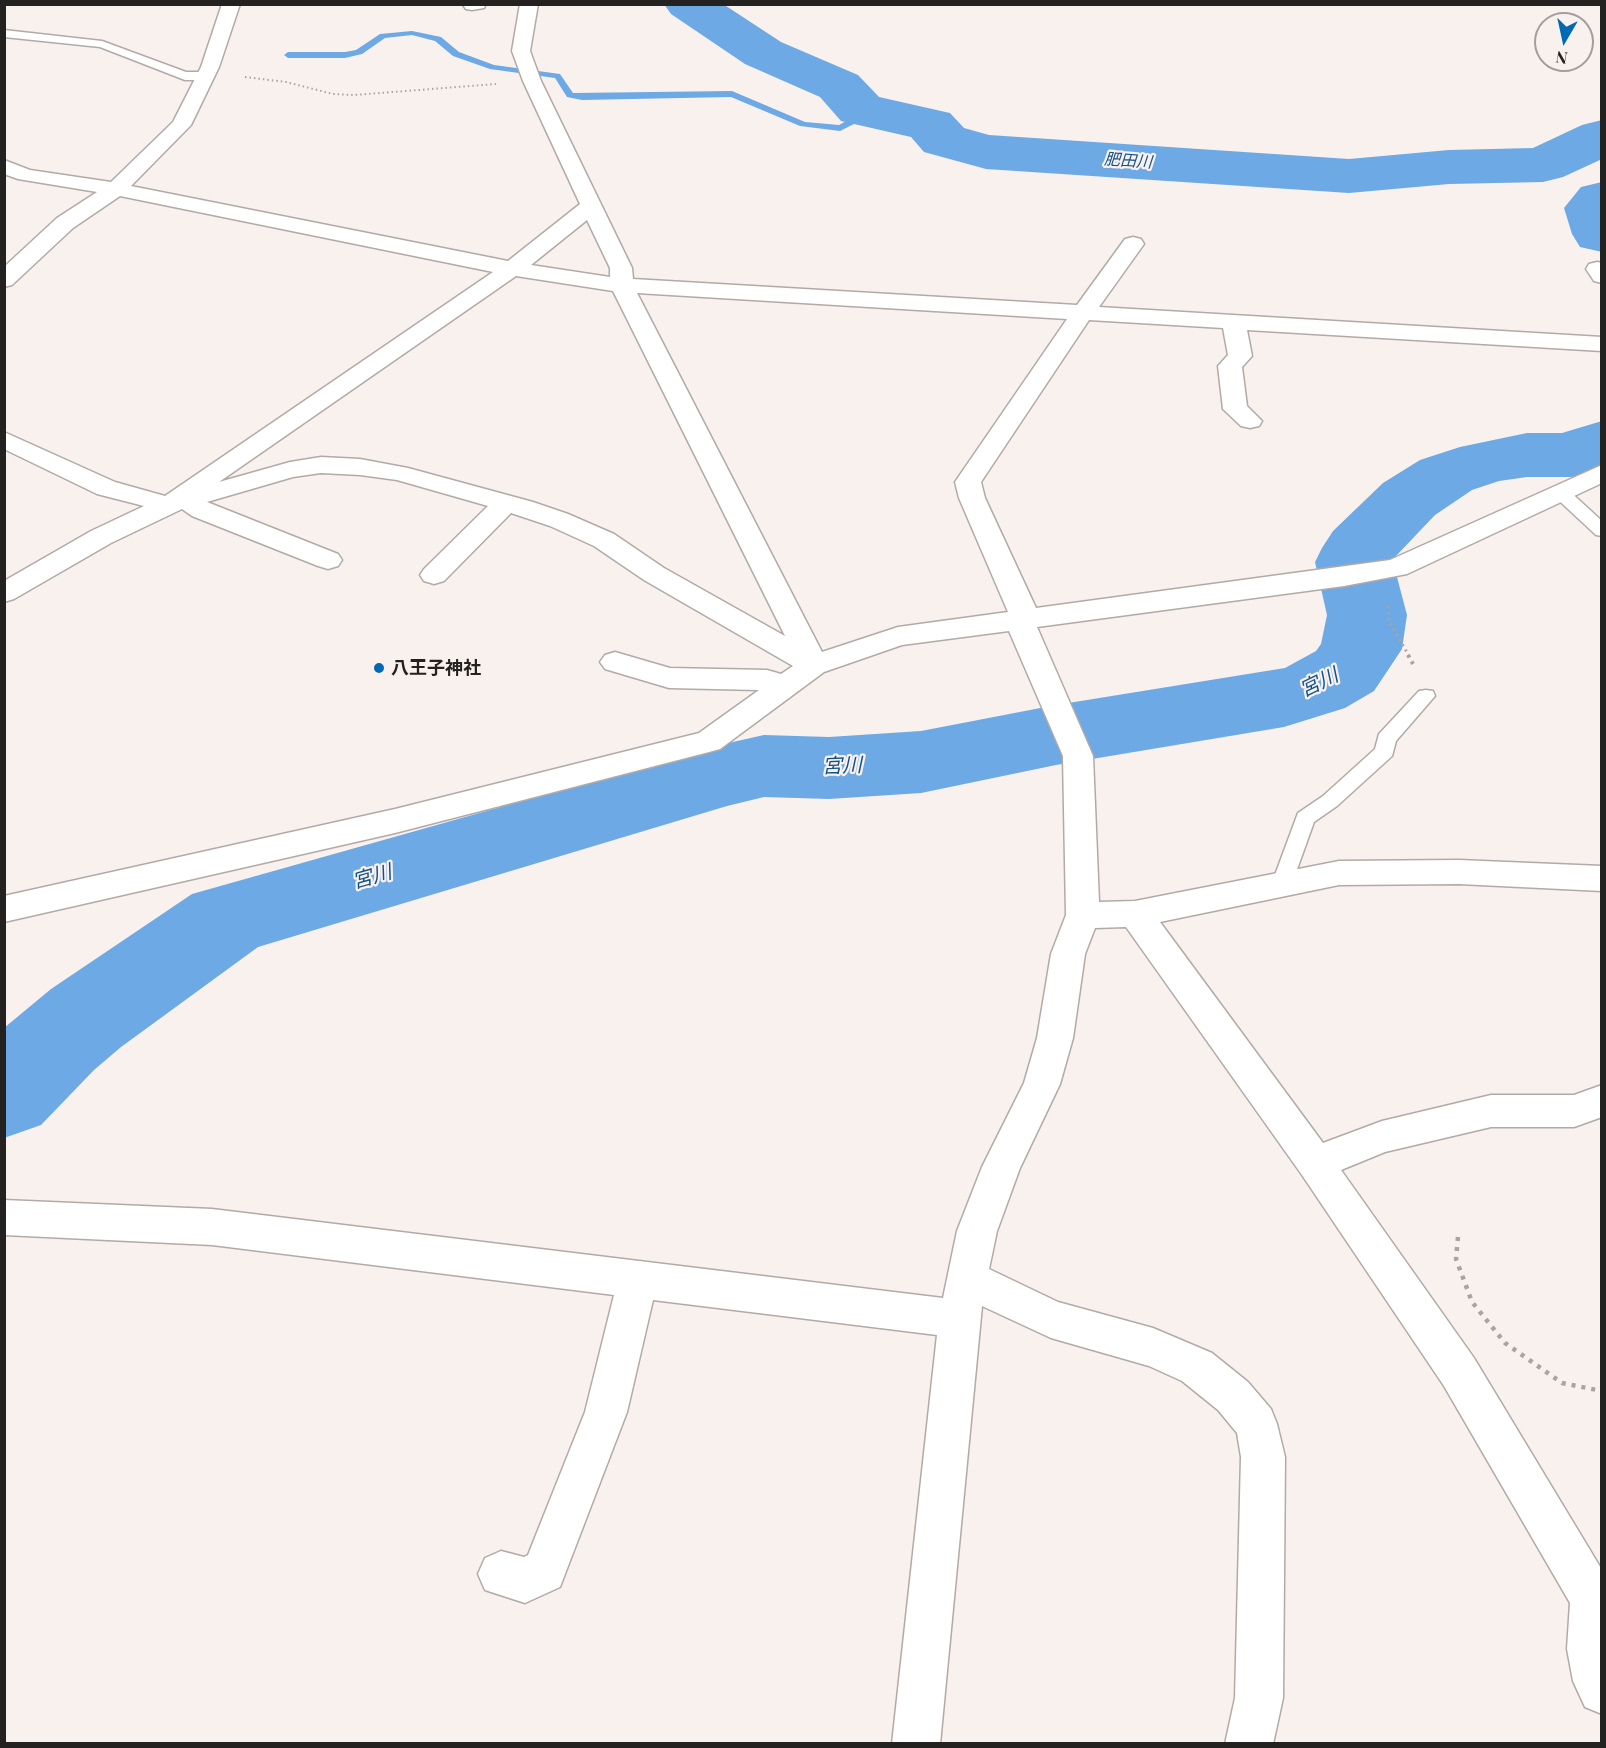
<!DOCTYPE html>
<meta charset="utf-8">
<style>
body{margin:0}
#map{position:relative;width:1606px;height:1748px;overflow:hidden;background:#f9f1ee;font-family:"Playfair Display",serif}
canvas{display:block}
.frame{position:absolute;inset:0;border:6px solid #242220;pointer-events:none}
.north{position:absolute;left:1534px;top:12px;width:60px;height:60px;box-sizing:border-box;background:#f9f1ee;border:2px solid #a49e9c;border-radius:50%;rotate:189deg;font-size:16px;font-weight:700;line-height:24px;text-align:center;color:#242220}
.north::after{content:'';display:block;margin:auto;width:21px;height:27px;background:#0069b5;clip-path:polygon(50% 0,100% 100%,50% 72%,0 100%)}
</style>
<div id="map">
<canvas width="1606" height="1748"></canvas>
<div class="frame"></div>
<div class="north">N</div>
</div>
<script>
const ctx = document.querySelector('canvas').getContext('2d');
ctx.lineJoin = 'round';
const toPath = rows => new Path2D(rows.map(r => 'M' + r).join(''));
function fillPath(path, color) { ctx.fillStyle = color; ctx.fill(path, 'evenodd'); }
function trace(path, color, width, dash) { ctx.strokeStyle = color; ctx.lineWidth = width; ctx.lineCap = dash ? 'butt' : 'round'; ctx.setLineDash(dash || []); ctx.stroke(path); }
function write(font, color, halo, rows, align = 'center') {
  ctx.font = font + ' "Playfair Display","Noto Sans JP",serif'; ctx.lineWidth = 4.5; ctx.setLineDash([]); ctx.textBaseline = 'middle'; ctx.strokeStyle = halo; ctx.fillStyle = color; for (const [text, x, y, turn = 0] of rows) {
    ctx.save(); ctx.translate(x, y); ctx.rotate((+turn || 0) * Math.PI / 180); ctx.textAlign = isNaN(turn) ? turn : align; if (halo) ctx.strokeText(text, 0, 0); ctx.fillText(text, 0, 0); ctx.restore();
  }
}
fillPath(toPath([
 [412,31,441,37,459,52,494,65,560,74,573,93,732,91,805,122,839,125,850,119,857,107,864,109,856,123,840,131,800,126,731,97,582,100,567,97,555,78,490,69,453,56,435,41,412,35,385,38,362,54,345,58,288,58,284,55,288,52,345,52,356,50,380,34,412,31]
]), '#6da9e4');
fillPath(toPath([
 [664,4,723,4,781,42,858,75,879,97,950,113,964,128,989,135,1349,159,1449,150,1533,148,1582,125,1602,120,1602,159,1563,177,1543,182,1449,184,1349,193,986,169,924,152,911,137,841,121,820,97,745,64,671,14,664,4],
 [1602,182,1602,252,1580,247,1572,234,1564,208,1581,187,1602,182],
 [1602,421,1602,469,1573,477,1527,477,1499,481,1472,490,1435,515,1395,557,1393,562,1407,615,1402,649,1374,691,1345,708,1284,727,1056,765,921,793,829,799,764,797,727,806,258,947,121,1047,94,1070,41,1125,4,1138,4,1028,51,989,192,894,724,744,764,735,829,737,921,731,1056,705,1285,668,1316,651,1321,644,1327,615,1315,562,1322,548,1333,531,1383,483,1420,460,1460,447,1527,433,1562,433,1602,421]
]), '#6da9e4');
const lane = toPath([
 [4,30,102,41,186,72,205,72,211,76,205,80,185,80,100,47,4,37,4,30],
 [1560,487,1566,488,1602,521,1602,536,1596,535,1554,496,1552,492,1554,488,1560,487],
 [1426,690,1433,691,1435,696,1396,741,1392,756,1337,806,1314,822,1290,889,1283,891,1276,889,1272,883,1298,813,1323,796,1375,749,1379,734,1419,691,1426,690]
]);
const street = toPath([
 [222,4,240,4,219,67,191,125,131,186,508,261,580,204,523,81,512,51,520,4,538,4,530,51,541,81,632,268,633,279,1077,305,1125,239,1133,237,1141,239,1144,244,1099,307,1602,337,1602,351,1247,330,1252,356,1242,367,1247,406,1262,421,1259,426,1250,428,1241,426,1223,409,1218,366,1228,355,1223,328,1089,320,981,482,985,498,1036,608,1390,560,1602,465,1602,483,1407,574,1344,586,1037,627,1093,756,1099,902,1135,901,1339,861,1459,860,1602,866,1602,891,1459,884,1339,885,1160,922,1323,1143,1382,1121,1491,1095,1574,1095,1602,1085,1602,1117,1574,1127,1491,1127,1385,1152,1341,1170,1474,1358,1602,1570,1602,1714,1585,1707,1573,1681,1567,1649,1570,1603,1444,1386,1302,1175,1126,927,1095,928,1085,954,1073,1038,1060,1084,1020,1168,997,1231,989,1269,1058,1302,1153,1328,1212,1353,1248,1382,1271,1409,1277,1424,1285,1457,1283,1698,1273,1744,1225,1744,1235,1698,1241,1457,1237,1433,1218,1410,1182,1381,1149,1366,1051,1338,982,1306,940,1744,892,1744,937,1335,653,1300,627,1412,560,1587,525,1603,485,1590,478,1574,485,1558,501,1551,524,1557,528,1555,585,1412,614,1295,212,1245,4,1235,4,1200,212,1209,943,1298,957,1231,982,1167,1024,1083,1037,1038,1051,954,1066,915,1063,756,1009,631,902,645,824,672,720,749,709,752,395,833,4,922,4,896,395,809,699,733,759,690,669,688,605,669,600,662,605,655,615,652,670,668,767,670,781,674,793,666,644,580,594,546,550,526,511,513,444,581,434,584,424,581,420,575,424,569,488,506,397,480,360,475,321,473,293,477,207,502,338,554,342,560,338,566,328,569,318,566,192,516,182,509,111,543,14,599,4,602,4,581,91,531,144,506,97,494,4,449,4,432,115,482,165,496,493,272,120,196,73,228,12,285,4,287,4,267,57,218,97,192,18,179,4,174,4,160,30,170,111,182,173,122,201,67,222,4],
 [587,220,610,268,610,277,531,265,587,220],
 [516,276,613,291,785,636,664,568,614,534,568,514,533,502,408,468,360,459,321,457,290,462,219,482,516,276],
 [637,293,1067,319,955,482,959,498,1008,612,898,627,822,652,637,293],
 [486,4,484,8,472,10,466,9,463,5,486,4],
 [1597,262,1602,263,1602,283,1594,281,1586,269,1589,264,1597,262]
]);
trace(lane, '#b2aaa7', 3);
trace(street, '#b2aaa7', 3);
trace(toPath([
 [245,77,286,82,333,94,354,95,496,84]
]), '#aaa4a1', 2, [1.5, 3]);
trace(toPath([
 [1388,606,1389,621,1409,656]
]), '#aaa4a1', 3, [2, 4]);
trace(toPath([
 [1408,655,1413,664]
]), '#aaa4a1', 4, [3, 4.5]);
trace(toPath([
 [1458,1237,1456,1259,1472,1302,1505,1343,1562,1383,1602,1391]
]), '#aaa4a1', 4.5, [4, 6]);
fillPath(lane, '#fff');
fillPath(street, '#fff');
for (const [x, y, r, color] of [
 [379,668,6,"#0069b5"]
]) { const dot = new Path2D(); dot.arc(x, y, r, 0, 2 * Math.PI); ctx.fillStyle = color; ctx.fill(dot); trace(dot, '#f9f1ee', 2); }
write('italic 16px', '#115289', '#f9f1ee', [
 ["肥田川",1128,161,4]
]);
write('bold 18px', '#242220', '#f9f1ee', [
 ["八王子神社",391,668]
], 'left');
write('italic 20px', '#115289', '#f9f1ee', [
 ["宮川",1319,683,-26],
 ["宮川",842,766,-2],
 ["宮川",372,877,-16]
]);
</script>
